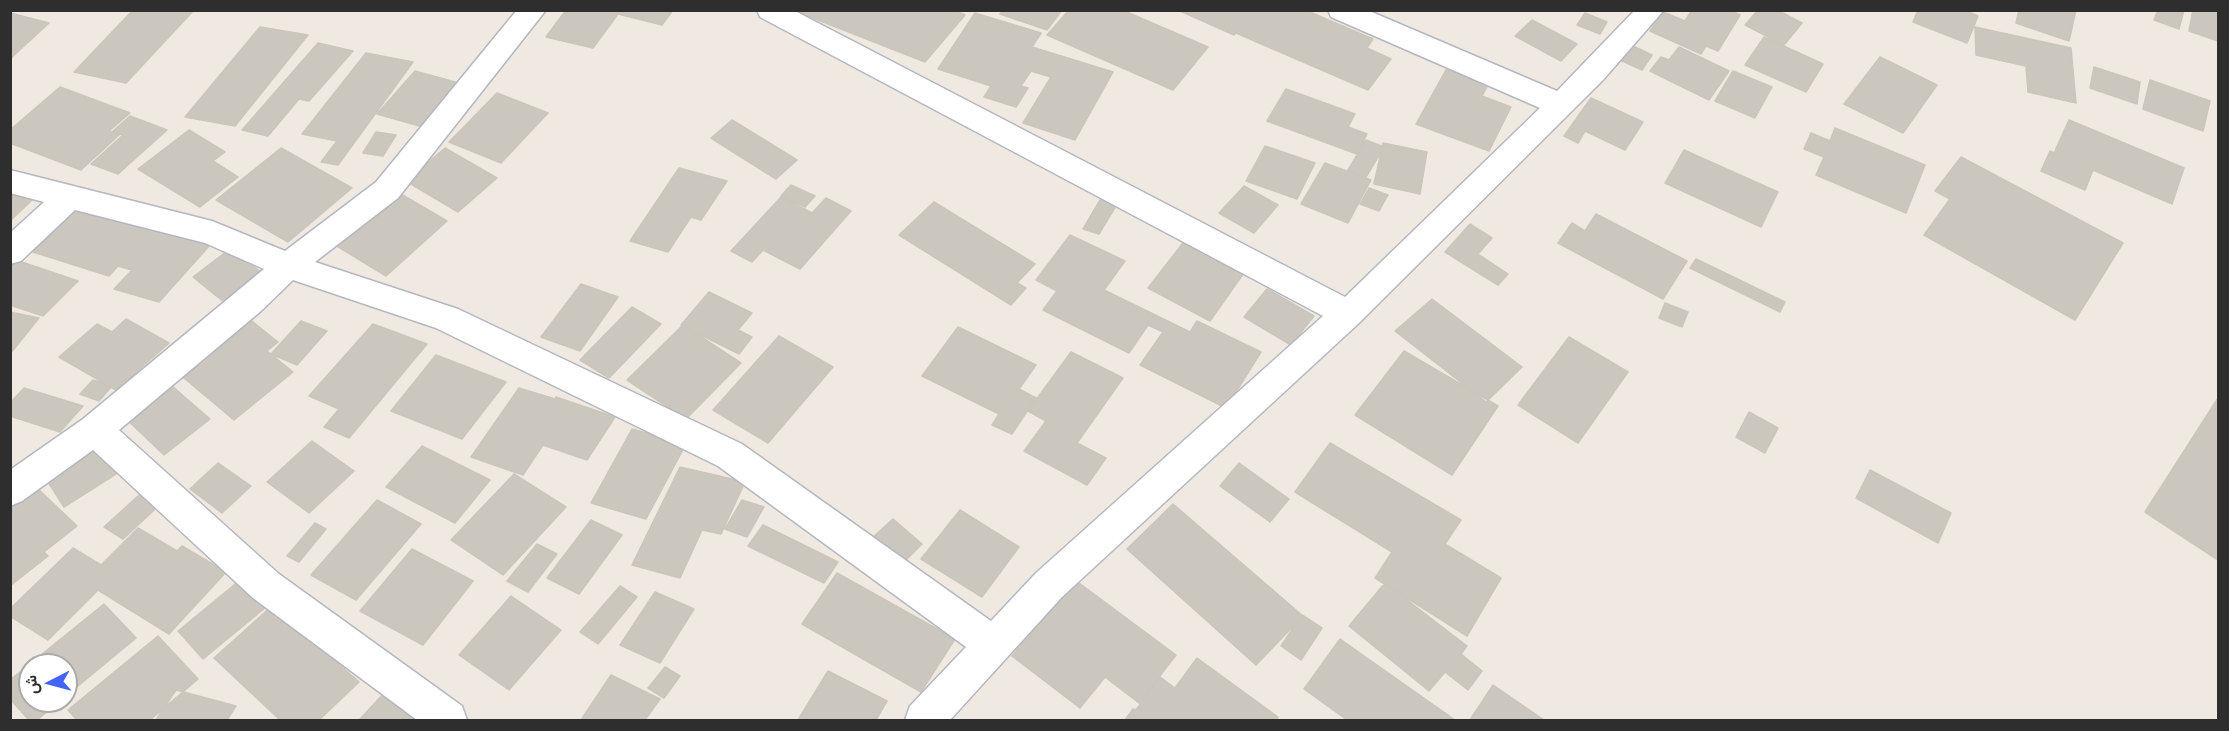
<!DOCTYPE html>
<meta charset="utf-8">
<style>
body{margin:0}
#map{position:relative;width:2229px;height:731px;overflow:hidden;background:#efe9e1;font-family:Roboto,Vazirmatn,sans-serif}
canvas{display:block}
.frame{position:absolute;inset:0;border:12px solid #2e2e2e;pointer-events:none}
.north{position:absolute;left:18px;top:653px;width:60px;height:60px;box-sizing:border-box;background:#fff;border:2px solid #ababab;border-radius:50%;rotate:264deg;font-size:16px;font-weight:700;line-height:24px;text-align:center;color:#2e2e2e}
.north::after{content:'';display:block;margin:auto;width:21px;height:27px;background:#4264fb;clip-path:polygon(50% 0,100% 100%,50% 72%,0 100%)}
</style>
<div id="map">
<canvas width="2229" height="731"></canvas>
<div class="frame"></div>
<div class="north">ش</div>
</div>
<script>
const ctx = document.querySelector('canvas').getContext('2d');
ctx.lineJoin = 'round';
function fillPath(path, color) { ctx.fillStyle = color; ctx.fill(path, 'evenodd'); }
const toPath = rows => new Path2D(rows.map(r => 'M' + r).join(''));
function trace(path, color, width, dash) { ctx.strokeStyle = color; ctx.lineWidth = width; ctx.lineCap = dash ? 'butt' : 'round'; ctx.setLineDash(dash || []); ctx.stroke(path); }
const building = toPath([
 [133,10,194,10,126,83,74,72,133,10],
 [566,10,673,10,662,25,618,14,593,48,546,37,566,10],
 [954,10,965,15,925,62,795,11,954,10],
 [1003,10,1062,10,1047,30,1000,14,1003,10],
 [1069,10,1122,10,1208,47,1173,90,1047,35,1069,10],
 [1178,10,1305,10,1373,39,1367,48,1391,59,1368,90,1236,33,1234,35,1178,10],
 [1692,10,1730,10,1740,15,1718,51,1706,46,1701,54,1650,31,1663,12,1685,21,1692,10],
 [1758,10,1777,10,1802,23,1784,45,1745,25,1758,10],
 [1918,10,1964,10,1978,16,1967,43,1913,22,1918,10],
 [2019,10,2076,10,2069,41,2016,23,2019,10],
 [2158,10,2184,10,2179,29,2154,20,2158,10],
 [2193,10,2218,10,2218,41,2189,31,2193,10],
 [10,13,49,23,11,58,10,58,10,13],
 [975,13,1041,33,1032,47,1113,72,1075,140,1023,123,1051,77,1031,71,1021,86,1028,88,1016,107,984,97,991,86,938,69,975,13],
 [1585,13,1607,22,1600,34,1577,25,1585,13],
 [1532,20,1577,44,1561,61,1515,36,1532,20],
 [260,27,308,35,235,126,185,117,260,27],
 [1975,27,2071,48,2076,103,2028,92,2026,66,1976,55,1975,27],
 [1764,37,1823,64,1806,92,1745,65,1764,37],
 [318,43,353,51,309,101,299,99,268,136,242,130,318,43],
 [1631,45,1652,55,1642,70,1620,60,1631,45],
 [1679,47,1729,71,1709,100,1650,71,1661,57,1669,60,1679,47],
 [366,53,413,62,338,165,321,162,337,141,302,134,366,53],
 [1880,57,1937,85,1903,133,1844,104,1880,57],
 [2094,67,2140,82,2137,104,2090,88,2094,67],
 [1447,68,1489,83,1482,96,1511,107,1489,151,1416,124,1447,68],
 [415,71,466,85,430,129,377,114,415,71],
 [1733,71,1772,87,1755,118,1715,101,1733,71],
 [2150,80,2210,101,2203,131,2143,109,2150,80],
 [60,87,130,113,109,131,119,135,81,170,10,143,10,130,60,87],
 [1286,89,1355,114,1348,127,1367,134,1357,154,1267,121,1286,89],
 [497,93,548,113,501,163,449,142,497,93],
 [1591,98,1643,122,1625,150,1585,131,1578,143,1564,136,1591,98],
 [130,116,167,130,118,174,91,164,123,135,112,132,130,116],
 [732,120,797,160,776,179,711,138,732,120],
 [2069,120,2184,168,2172,204,2093,170,2085,190,2041,171,2050,151,2054,153,2069,120],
 [1835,128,1925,165,1906,213,1816,175,1824,157,1804,149,1811,133,1830,141,1835,128],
 [189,130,225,152,213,161,238,177,200,207,138,169,189,130],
 [376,132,396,135,383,156,363,153,376,132],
 [1366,140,1384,147,1366,177,1348,170,1366,140],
 [1383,143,1427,152,1420,194,1374,184,1383,143],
 [1265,146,1315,163,1297,199,1246,181,1265,146],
 [281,148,352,188,288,242,216,200,281,148],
 [445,148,497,178,458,212,406,181,445,148],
 [1684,150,1778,192,1761,227,1665,183,1684,150],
 [1961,157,2123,243,2075,320,1924,235,1950,199,1935,191,1961,157],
 [1325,163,1371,180,1348,223,1301,204,1325,163],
 [679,168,727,181,701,220,691,217,668,252,630,241,679,168],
 [791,185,815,196,805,207,781,196,791,185],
 [1244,186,1278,205,1254,233,1219,213,1244,186],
 [1369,188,1388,195,1379,211,1360,204,1369,188],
 [394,190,447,221,386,276,332,243,394,190],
 [10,194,32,200,10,221,10,194],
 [1103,195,1119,201,1099,234,1083,229,1103,195],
 [781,197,812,213,826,198,851,211,800,269,763,250,752,262,731,251,781,197],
 [934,202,1035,264,1017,283,1026,288,1011,305,899,235,934,202],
 [79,206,176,234,210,245,159,302,114,289,132,270,118,266,109,276,33,252,79,206],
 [1596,214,1687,261,1663,299,1558,243,1572,223,1585,231,1596,214],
 [1470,224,1492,238,1478,254,1508,274,1498,285,1445,252,1470,224],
 [1070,235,1125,261,1104,290,1190,332,1197,321,1261,352,1226,408,1140,365,1163,332,1148,325,1129,353,1043,310,1057,291,1036,280,1070,235],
 [1186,239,1246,270,1210,321,1148,288,1186,239],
 [231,248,263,274,225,303,193,277,231,248],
 [1696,259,1785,302,1780,312,1690,268,1696,259],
 [16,260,78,281,43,316,10,305,10,265,16,260],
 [581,284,618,297,580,351,541,337,581,284],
 [1267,289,1314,316,1291,345,1244,317,1267,289],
 [709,292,752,313,738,330,752,337,739,354,681,325,709,292],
 [1432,299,1522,367,1486,402,1395,331,1432,299],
 [1665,303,1688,312,1682,327,1659,318,1665,303],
 [632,307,661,324,609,378,580,360,632,307],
 [10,312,39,318,10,354,10,312],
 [248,318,278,342,267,351,293,372,234,420,178,373,248,318],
 [126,319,169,343,116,390,59,357,97,324,112,332,126,319],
 [301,321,327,331,297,365,271,354,301,321],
 [373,324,427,344,349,438,324,427,339,409,309,396,373,324],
 [683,325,741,363,686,419,627,380,683,325],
 [958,327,1036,365,1019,389,1036,398,1012,434,992,425,999,414,922,376,958,327],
 [779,336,833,367,768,443,713,410,779,336],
 [1569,337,1628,372,1578,443,1518,405,1569,337],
 [1404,351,1498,406,1452,475,1355,415,1404,351],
 [1071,352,1123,378,1077,443,1106,458,1087,485,1024,451,1046,421,1028,411,1071,352],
 [436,355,506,382,462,439,391,411,436,355],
 [93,380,112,386,99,401,80,394,93,380],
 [165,380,210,419,164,455,120,413,165,380],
 [24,388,83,406,60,432,10,416,10,403,24,388],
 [519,388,555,399,556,397,615,417,587,460,543,445,523,475,471,457,519,388],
 [2218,398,2218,560,2145,512,2218,398],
 [1749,412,1778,428,1765,453,1736,437,1749,412],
 [632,429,686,444,646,519,591,503,632,429],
 [312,441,354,471,309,513,267,482,312,441],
 [94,442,116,474,64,507,43,474,94,442],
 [1330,443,1461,520,1445,544,1501,578,1467,636,1375,578,1392,552,1295,492,1330,443],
 [422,446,490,480,455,523,386,487,422,446],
 [218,463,251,486,222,513,190,489,218,463],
 [1239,463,1289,499,1270,522,1220,486,1239,463],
 [680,467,745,482,721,534,702,530,680,578,632,565,680,467],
 [1870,470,1951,513,1938,543,1856,498,1870,470],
 [514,474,566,507,503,575,451,540,514,474],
 [149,486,166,499,123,539,104,527,149,486],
 [36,487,77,526,44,552,48,556,10,586,10,507,36,487],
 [377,500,421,524,356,600,311,575,377,500],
 [742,500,764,507,747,537,725,529,742,500],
 [1173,504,1303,616,1256,665,1127,549,1173,504],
 [960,510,1019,547,982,597,921,559,960,510],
 [893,519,922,544,902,564,872,538,893,519],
 [591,520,622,535,579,594,547,578,591,520],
 [315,523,326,529,299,562,287,556,315,523],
 [763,525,838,562,824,583,748,546,763,525],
 [138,528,177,551,182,546,226,572,169,634,98,590,48,640,10,616,10,609,73,548,101,565,138,528],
 [537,544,557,554,528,592,507,581,537,544],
 [412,549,473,581,423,645,360,611,412,549],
 [837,573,955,639,921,692,802,624,837,573],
 [245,576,271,603,203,659,178,631,245,576],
 [1075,580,1176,655,1139,703,1105,677,1080,708,1012,656,1075,580],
 [1385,583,1467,646,1461,654,1482,671,1468,690,1445,672,1429,691,1349,626,1385,583],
 [620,586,637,597,598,644,580,632,620,586],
 [655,592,694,609,660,663,620,645,655,592],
 [511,596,561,630,509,690,459,655,511,596],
 [104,604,136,638,66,696,66,665,30,665,30,701,60,701,37,720,29,720,10,699,10,680,104,604],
 [273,605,359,682,319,720,280,720,214,658,273,605],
 [1302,615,1322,628,1301,660,1281,646,1302,615],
 [158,636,198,679,150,720,77,720,68,710,158,636],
 [1340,639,1455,720,1347,720,1304,689,1340,639],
 [1197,658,1278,717,1276,720,1125,720,1133,709,1136,710,1160,677,1175,688,1197,658],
 [665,667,680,676,664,698,648,688,665,667],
 [828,671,887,701,876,720,798,720,828,671],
 [611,675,660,699,645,720,581,720,611,675],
 [1493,685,1544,720,1470,720,1493,685],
 [176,690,236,706,227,720,156,720,176,690],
 [387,690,431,720,359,720,387,690]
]);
fillPath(building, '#cbc7bf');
trace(building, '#cbc5ba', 1.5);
const street = toPath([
 [517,10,546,10,398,198,315,262,458,309,742,444,991,621,1036,573,1323,316,760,17,757,10,793,10,1345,297,1540,108,1331,17,1328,10,1367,10,1557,91,1635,10,1664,10,1603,80,1359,323,1062,597,950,720,905,720,910,706,966,647,718,466,436,328,293,280,261,311,119,430,279,574,462,706,467,720,417,720,253,598,93,450,22,501,10,506,10,470,83,419,264,269,205,243,75,210,21,261,10,264,10,233,44,202,10,193,10,170,212,221,285,251,376,182,517,10]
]);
trace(street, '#b4b7c1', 3);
fillPath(street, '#fff');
</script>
